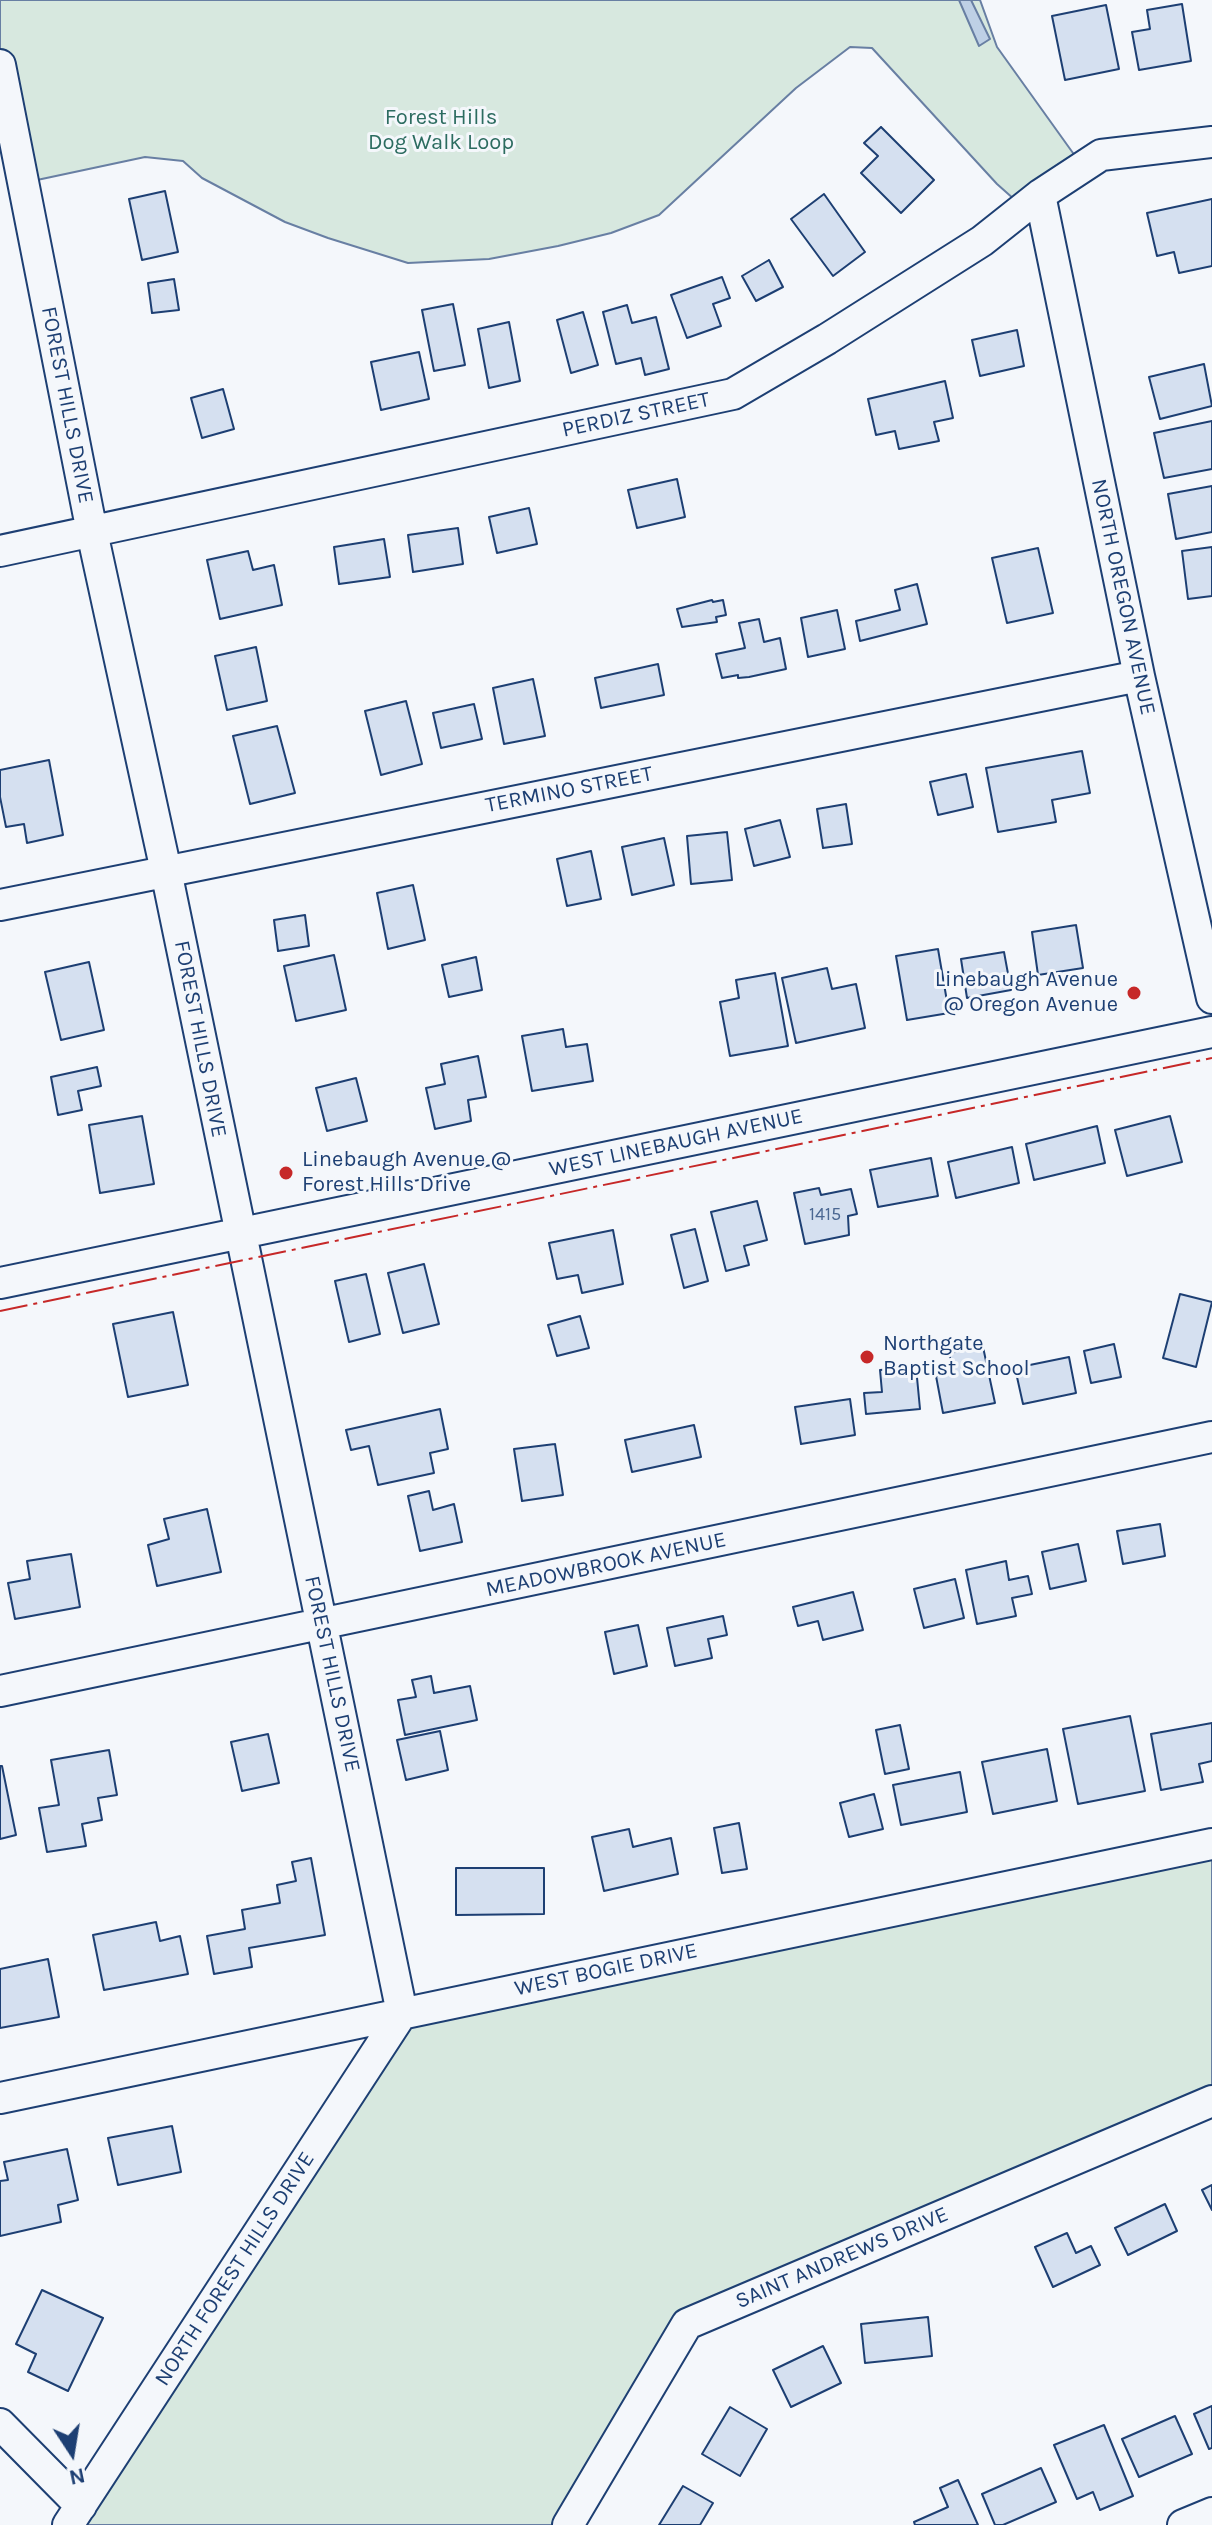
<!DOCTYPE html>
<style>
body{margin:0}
#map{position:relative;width:1212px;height:2525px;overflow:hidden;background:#f4f7fb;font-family:Karla,sans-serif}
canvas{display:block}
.north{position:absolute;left:32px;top:2413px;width:80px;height:80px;-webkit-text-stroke:6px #f4f7fb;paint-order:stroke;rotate:168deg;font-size:22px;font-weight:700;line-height:32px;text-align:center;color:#1d3f73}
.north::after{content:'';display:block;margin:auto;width:28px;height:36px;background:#1d3f73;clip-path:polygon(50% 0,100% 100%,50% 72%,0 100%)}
</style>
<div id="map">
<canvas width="1212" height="2525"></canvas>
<div class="north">N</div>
</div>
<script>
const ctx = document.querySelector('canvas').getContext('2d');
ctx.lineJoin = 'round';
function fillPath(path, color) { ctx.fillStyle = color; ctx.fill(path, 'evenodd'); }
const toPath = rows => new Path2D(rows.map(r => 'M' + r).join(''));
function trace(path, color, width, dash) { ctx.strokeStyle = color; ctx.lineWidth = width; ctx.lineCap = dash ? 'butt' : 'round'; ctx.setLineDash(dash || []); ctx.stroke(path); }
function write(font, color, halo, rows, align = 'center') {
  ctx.font = font + ' Karla,sans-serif'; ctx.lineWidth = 6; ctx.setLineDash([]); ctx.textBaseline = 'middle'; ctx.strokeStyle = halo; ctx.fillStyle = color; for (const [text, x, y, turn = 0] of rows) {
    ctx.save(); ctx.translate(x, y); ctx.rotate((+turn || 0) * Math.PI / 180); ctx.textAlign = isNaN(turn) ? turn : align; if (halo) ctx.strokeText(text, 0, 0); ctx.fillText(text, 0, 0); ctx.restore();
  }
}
const green = toPath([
 [0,0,980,0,997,47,1083,167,1024,208,997,184,872,48,850,47,796,88,659,215,611,233,558,246,489,259,408,263,328,238,285,222,202,178,183,161,145,157,23,183,0,65,0,0],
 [1212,1854,1212,2088,673,2321,552,2525,86,2525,405,2030,430,2020,1212,1854]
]);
fillPath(green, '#d7e8df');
trace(green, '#687fa3', 2);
const water = toPath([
 [959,0,971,0,990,39,979,46,959,0]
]);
fillPath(water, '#bed0e5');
trace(water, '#687fa3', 2);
const building = toPath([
 [1182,4,1191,61,1139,70,1132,32,1150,29,1147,10,1182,4],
 [1106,5,1119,69,1065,80,1052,16,1106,5],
 [881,127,934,180,901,213,861,173,878,156,864,143,881,127],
 [165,191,178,252,142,260,129,199,165,191],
 [824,194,865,252,833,276,791,219,824,194],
 [1212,199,1212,266,1179,273,1174,252,1157,256,1147,213,1212,199],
 [769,260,783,287,756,301,742,276,769,260],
 [722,277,730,298,713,304,721,326,687,338,671,295,722,277],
 [174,279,179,310,152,313,148,283,174,279],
 [453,304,465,365,434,371,422,310,453,304],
 [627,305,632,323,656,317,669,369,645,375,641,358,616,364,603,312,627,305],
 [583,312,598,365,571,373,557,320,583,312],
 [509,322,520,381,489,388,478,329,509,322],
 [1017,330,1024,366,980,376,972,340,1017,330],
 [419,352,429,399,381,410,371,362,419,352],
 [1204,364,1212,406,1160,419,1149,377,1204,364],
 [945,381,953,418,934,422,939,441,899,449,895,431,876,435,868,399,945,381],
 [223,389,234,429,202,438,191,398,223,389],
 [1212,421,1212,469,1164,478,1154,433,1212,421],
 [677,479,685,517,637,528,628,490,677,479],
 [1212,486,1212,532,1176,539,1168,494,1212,486],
 [529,508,537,544,497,553,489,517,529,508],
 [458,528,463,564,413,572,408,535,458,528],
 [384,539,390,577,339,584,334,547,384,539],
 [1212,547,1212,596,1188,599,1182,551,1212,547],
 [1038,548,1053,613,1007,623,992,558,1038,548],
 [248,551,253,570,274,565,282,605,220,619,207,560,248,551],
 [917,584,927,624,860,641,856,621,900,610,895,590,917,584],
 [712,600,713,602,723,600,726,615,716,617,717,622,682,627,677,609,712,600],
 [837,610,845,649,808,657,801,618,837,610],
 [759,619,764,642,780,638,786,669,749,677,738,678,738,675,722,678,716,654,745,648,739,623,759,619],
 [256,647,267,701,227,710,215,656,256,647],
 [658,664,664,695,601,708,595,678,658,664],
 [533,679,545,736,504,744,493,688,533,679],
 [406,701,422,764,381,775,365,711,406,701],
 [474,704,482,739,441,748,433,713,474,704],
 [277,726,295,793,250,804,233,736,277,726],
 [1082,751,1090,793,1052,800,1056,822,998,832,986,768,1082,751],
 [49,760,63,835,27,843,24,824,6,827,0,797,0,770,49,760],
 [966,774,973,807,938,815,930,782,966,774],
 [846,804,852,844,823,848,817,809,846,804],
 [780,820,790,857,754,866,745,829,780,820],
 [727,832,732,880,691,884,687,836,727,832],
 [664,838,674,885,632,895,622,847,664,838],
 [591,851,601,899,567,906,557,859,591,851],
 [413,885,425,940,388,949,377,893,413,885],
 [305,915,309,946,278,951,274,920,305,915],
 [1076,925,1083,968,1038,975,1032,932,1076,925],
 [938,949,949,1013,907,1020,896,956,938,949],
 [1004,952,1011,990,967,998,961,959,1004,952],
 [334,955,346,1010,296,1021,284,966,334,955],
 [476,957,482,990,449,997,442,965,476,957],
 [89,962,104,1030,61,1040,45,972,89,962],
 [827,968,832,989,856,984,865,1028,796,1043,782,978,827,968],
 [775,973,788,1046,730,1056,720,1002,739,998,736,980,775,973],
 [563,1029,566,1047,587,1044,593,1081,532,1091,522,1036,563,1029],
 [478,1056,486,1097,468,1100,471,1121,435,1129,426,1088,445,1084,441,1064,478,1056],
 [97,1067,101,1086,78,1091,82,1110,58,1115,51,1077,97,1067],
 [356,1078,367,1121,327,1131,316,1088,356,1078],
 [142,1116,154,1184,100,1193,89,1125,142,1116],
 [1170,1116,1182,1162,1127,1176,1115,1130,1170,1116],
 [1097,1126,1105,1163,1034,1180,1026,1144,1097,1126],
 [1012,1147,1019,1183,956,1198,948,1162,1012,1147],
 [931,1158,938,1196,878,1207,870,1170,931,1158],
 [819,1188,821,1195,851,1189,857,1214,848,1216,849,1235,805,1244,794,1193,819,1188],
 [757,1201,767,1240,744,1246,749,1265,726,1271,711,1212,757,1201],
 [695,1229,708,1281,684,1288,671,1235,695,1229],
 [613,1230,623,1284,582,1293,578,1275,557,1279,549,1243,613,1230],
 [424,1264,439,1324,403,1333,388,1273,424,1264],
 [366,1274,380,1334,349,1342,335,1281,366,1274],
 [1180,1294,1212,1302,1196,1367,1163,1358,1180,1294],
 [173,1312,188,1385,128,1397,113,1324,173,1312],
 [580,1316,589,1348,557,1356,548,1325,580,1316],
 [1114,1344,1121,1377,1091,1383,1084,1351,1114,1344],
 [983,1347,995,1403,943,1413,936,1376,953,1372,949,1353,983,1347],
 [1069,1357,1076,1393,1023,1404,1015,1368,1069,1357],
 [916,1367,920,1409,866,1414,864,1393,882,1392,880,1370,916,1367],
 [850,1399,855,1435,801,1444,795,1407,850,1399],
 [440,1409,448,1449,430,1453,434,1473,378,1485,369,1446,351,1450,346,1430,440,1409],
 [694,1425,701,1457,632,1472,625,1440,694,1425],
 [555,1444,563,1495,522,1501,514,1449,555,1444],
 [429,1491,433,1510,454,1504,462,1542,420,1551,408,1496,429,1491],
 [207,1509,221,1572,157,1586,148,1545,169,1539,164,1519,207,1509],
 [1160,1524,1165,1556,1123,1564,1117,1531,1160,1524],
 [1078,1544,1086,1581,1050,1589,1042,1552,1078,1544],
 [71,1554,80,1607,15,1619,8,1583,30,1579,27,1561,71,1554],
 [1006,1561,1009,1580,1028,1576,1032,1594,1012,1598,1016,1616,977,1624,966,1570,1006,1561],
 [955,1579,964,1618,924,1628,914,1589,955,1579],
 [853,1592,863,1630,823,1640,818,1621,798,1626,793,1607,853,1592],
 [723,1616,727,1635,708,1639,712,1658,675,1666,667,1628,723,1616],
 [638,1625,647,1666,614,1674,605,1632,638,1625],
 [431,1676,434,1693,470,1686,477,1720,405,1735,398,1700,416,1697,412,1680,431,1676],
 [1130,1716,1145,1791,1078,1804,1063,1729,1130,1716],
 [1212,1723,1212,1761,1199,1764,1203,1782,1161,1790,1151,1734,1212,1723],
 [900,1725,909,1769,885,1774,876,1730,900,1725],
 [440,1731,448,1770,406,1780,397,1740,440,1731],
 [268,1734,279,1783,242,1791,231,1742,268,1734],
 [1047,1749,1057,1801,993,1814,982,1762,1047,1749],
 [109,1750,117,1795,98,1798,102,1820,82,1824,86,1846,47,1852,39,1808,59,1805,51,1760,109,1750],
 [0,1766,2,1766,16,1835,0,1839,0,1766],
 [960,1772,967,1812,901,1825,893,1785,960,1772],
 [874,1794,883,1829,849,1837,840,1803,874,1794],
 [739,1823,747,1869,722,1873,714,1828,739,1823],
 [629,1829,633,1847,671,1838,678,1874,604,1891,592,1837,629,1829],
 [311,1858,325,1935,249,1948,252,1967,214,1974,207,1936,245,1929,242,1910,280,1903,277,1885,296,1881,292,1862,311,1858],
 [456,1868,544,1868,544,1914,456,1915,456,1868],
 [156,1922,160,1941,180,1936,188,1974,104,1990,93,1935,156,1922],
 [48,1959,59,2017,0,2028,0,1969,48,1959],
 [172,2126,181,2172,118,2185,108,2138,172,2126],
 [67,2149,78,2200,58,2205,61,2222,0,2236,0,2181,8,2180,4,2162,67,2149],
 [1212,2185,1212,2210,1202,2190,1212,2185],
 [1165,2204,1177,2231,1128,2255,1115,2228,1165,2204],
 [1067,2233,1076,2253,1091,2246,1100,2265,1053,2287,1035,2247,1067,2233],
 [42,2290,103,2318,68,2391,28,2372,36,2354,16,2344,42,2290],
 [928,2317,932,2356,865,2363,861,2324,928,2317],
 [823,2346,841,2383,791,2407,773,2370,823,2346],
 [1212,2406,1212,2448,1209,2449,1194,2414,1212,2406],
 [730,2407,767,2429,740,2476,702,2454,730,2407],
 [1175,2416,1192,2454,1139,2477,1122,2439,1175,2416],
 [1104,2425,1133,2496,1100,2510,1093,2492,1077,2499,1054,2445,1104,2425],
 [1041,2468,1056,2502,1003,2525,995,2525,982,2494,1041,2468],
 [958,2480,978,2525,915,2525,914,2522,948,2507,940,2488,958,2480],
 [683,2486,713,2503,700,2525,659,2525,683,2486]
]);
fillPath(building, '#d5e0f0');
trace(building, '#1d3f73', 2);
const minor = toPath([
 [0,65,92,532,166,871,402,2013,68,2525],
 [1040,195,1139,676,1212,998],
 [0,551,733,394,827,339,982,241,1040,195,1101,155,1212,142],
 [0,905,1139,676],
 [0,1283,1212,1032],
 [0,1691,1212,1437],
 [0,2098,1212,1844],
 [0,2424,81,2506],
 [568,2525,687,2324,1212,2101],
 [1183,2525,1212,2513]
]);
trace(minor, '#1d3f73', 34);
trace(minor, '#f4f7fb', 30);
trace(toPath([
 [0,1311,1212,1058]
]), '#c62828', 2, [28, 6, 4, 6]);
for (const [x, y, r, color] of [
 [1134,993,8,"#c62828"],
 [286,1173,8,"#c62828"],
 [867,1357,8,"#c62828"]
]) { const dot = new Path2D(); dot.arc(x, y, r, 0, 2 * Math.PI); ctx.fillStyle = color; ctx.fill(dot); trace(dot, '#f4f7fb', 3); }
write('18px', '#4b6792', null, [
 ["1415",825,1215]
]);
write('22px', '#2c6c60', '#f4f7fb', [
 ["Forest Hills",441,118],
 ["Dog Walk Loop",441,143]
]);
write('22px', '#1d3f73', '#f4f7fb', [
 ["FOREST HILLS DRIVE",67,405,79],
 ["PERDIZ STREET",636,415,-12],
 ["NORTH OREGON AVENUE",1123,597,78],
 ["TERMINO STREET",569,790,-11],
 ["FOREST HILLS DRIVE",200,1039,79],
 ["WEST LINEBAUGH AVENUE",676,1143,-12],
 ["MEADOWBROOK AVENUE",606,1565,-12],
 ["FOREST HILLS DRIVE",332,1674,78],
 ["WEST BOGIE DRIVE",606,1970,-12],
 ["SAINT ANDREWS DRIVE",842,2258,-23],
 ["NORTH FOREST HILLS DRIVE",235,2269,-57]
]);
write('22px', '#1d3f73', '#f4f7fb', [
 ["Linebaugh Avenue",1118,980,"right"],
 ["@ Oregon Avenue",1118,1005,"right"],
 ["Linebaugh Avenue @",302,1160],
 ["Forest Hills Drive",302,1185],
 ["Northgate",883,1344],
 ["Baptist School",883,1369]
], 'left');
</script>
